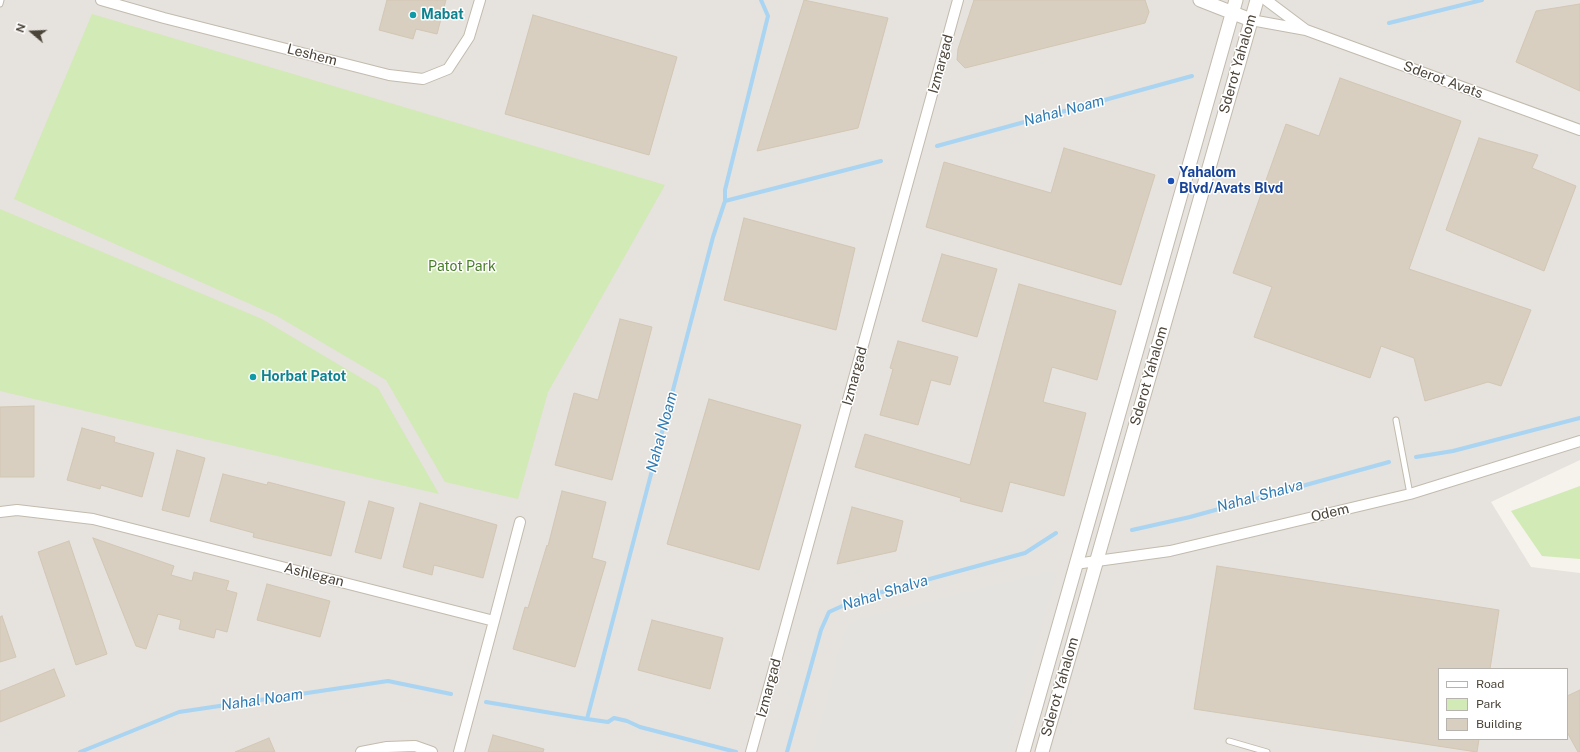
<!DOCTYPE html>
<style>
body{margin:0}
#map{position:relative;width:1580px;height:752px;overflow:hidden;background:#f6f3ec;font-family:"Public Sans",sans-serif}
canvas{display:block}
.legend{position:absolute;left:1438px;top:668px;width:130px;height:72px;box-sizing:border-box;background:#fff;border:1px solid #b7b4b0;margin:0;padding:5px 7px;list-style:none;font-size:12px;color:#4b4439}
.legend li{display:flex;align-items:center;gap:8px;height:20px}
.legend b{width:20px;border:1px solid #b7b4b0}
.north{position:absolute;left:12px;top:12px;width:40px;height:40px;-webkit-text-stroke:3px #fff;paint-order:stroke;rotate:289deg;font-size:11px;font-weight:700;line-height:16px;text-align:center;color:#4b4439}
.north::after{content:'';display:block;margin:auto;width:14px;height:18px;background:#4b4439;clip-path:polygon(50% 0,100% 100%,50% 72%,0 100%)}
</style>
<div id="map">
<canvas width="1580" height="752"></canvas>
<ul class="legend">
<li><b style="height:5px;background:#fff"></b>Road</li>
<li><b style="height:11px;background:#d2eab5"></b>Park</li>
<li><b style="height:11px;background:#d8cfc1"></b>Building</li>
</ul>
<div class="north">N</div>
</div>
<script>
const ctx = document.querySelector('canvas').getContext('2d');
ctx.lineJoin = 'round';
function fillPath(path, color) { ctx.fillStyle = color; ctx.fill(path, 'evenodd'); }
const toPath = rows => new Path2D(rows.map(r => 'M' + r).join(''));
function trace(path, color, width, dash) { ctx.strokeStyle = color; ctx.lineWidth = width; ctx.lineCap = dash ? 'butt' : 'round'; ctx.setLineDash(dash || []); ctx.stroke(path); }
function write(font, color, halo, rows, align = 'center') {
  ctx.font = font + ' "Public Sans",sans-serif'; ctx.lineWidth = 3; ctx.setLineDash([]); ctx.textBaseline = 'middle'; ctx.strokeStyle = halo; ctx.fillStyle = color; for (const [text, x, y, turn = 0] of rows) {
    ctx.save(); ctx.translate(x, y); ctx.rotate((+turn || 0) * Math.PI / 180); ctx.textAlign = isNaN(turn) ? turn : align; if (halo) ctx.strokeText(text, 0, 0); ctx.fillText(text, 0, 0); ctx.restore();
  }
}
fillPath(toPath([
 [0,0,1580,0,1580,460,1491,502,1531,567,1580,573,1580,752,0,752],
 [1439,669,1567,669,1567,739,1439,739]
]), '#e6e2dd');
fillPath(toPath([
 [92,14,665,185,548,392,518,499,445,482,386,380,277,316,14,199],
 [0,209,262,319,378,388,439,494,0,391],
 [1580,486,1580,559,1542,556,1511,511]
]), '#d2eab5');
fillPath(toPath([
 [1053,570,1056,575,1006,752,812,752,846,626,860,618]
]), '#e5e3e0');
trace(toPath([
 [1389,23,1482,0],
 [937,146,1192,76],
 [725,201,725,190,768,16,761,0],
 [1416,457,1453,451,1580,418],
 [1132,530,1190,517,1389,462],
 [486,702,587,719,713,237,725,201,881,161],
 [587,719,608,722,614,718,627,721,640,727,736,752],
 [80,752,179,712,388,681,451,694],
 [787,752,821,630,829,612,860,598,1025,553,1056,533]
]), '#a9d4f2', 4);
const building = toPath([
 [387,0,446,0,437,34,416,29,413,39,379,30,387,0],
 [804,0,888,18,858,128,757,151,804,0],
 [974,0,1145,0,1149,12,1145,23,965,68,957,60,958,49,974,0],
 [1580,4,1580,91,1516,62,1536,11,1580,4],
 [533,15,677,57,649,155,505,114,533,15],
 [1340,78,1461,121,1409,269,1531,310,1501,386,1488,382,1425,401,1414,358,1381,346,1370,378,1254,337,1272,287,1233,273,1286,124,1319,136,1340,78],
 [1479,138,1538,155,1532,168,1576,186,1544,271,1446,230,1479,138],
 [1064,148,1155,175,1121,285,926,227,944,162,1051,193,1064,148],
 [744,218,855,248,836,330,724,300,744,218],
 [942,254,997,269,977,337,922,321,942,254],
 [1019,284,1116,311,1097,380,1052,367,1043,402,1086,413,1064,496,1010,482,1002,512,960,501,961,498,855,467,865,434,970,465,1019,284],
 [620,319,652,327,612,480,555,465,574,393,598,400,620,319],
 [898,341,958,357,950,385,931,380,918,425,880,415,893,369,890,368,898,341],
 [709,399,801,425,759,570,667,544,709,399],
 [34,406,34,477,0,477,0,407,34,406],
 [82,428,115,437,114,442,154,453,142,497,101,485,100,489,67,480,82,428],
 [177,450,205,458,189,517,162,510,177,450],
 [223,474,267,485,268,482,345,502,331,556,253,537,254,533,210,521,223,474],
 [562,491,606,502,592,558,606,562,575,667,513,649,525,607,528,608,547,545,548,546,562,491],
 [369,501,394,508,381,559,355,552,369,501],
 [420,503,497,525,483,578,434,565,432,575,403,567,420,503],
 [852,507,903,521,896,551,837,564,852,507],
 [93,538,174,566,171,575,192,581,194,572,229,581,226,590,237,593,227,632,216,629,214,638,179,629,181,620,158,614,146,649,136,646,93,538],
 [69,541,107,654,76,665,38,552,69,541],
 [1217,566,1499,610,1490,669,1439,669,1439,739,1479,739,1477,752,1194,709,1217,566],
 [267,584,330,601,320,637,257,620,267,584],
 [2,616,16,657,0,662,0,617,2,616],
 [652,620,723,638,710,689,638,670,652,620],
 [54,669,65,696,0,722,0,691,54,669],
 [1580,690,1580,752,1578,752,1567,732,1567,696,1580,690],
 [493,735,544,749,543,752,488,752,493,735],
 [269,738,275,752,235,752,269,738]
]);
fillPath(building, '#d8cfc1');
trace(building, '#d3c7b4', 1);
const service = toPath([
 [0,4,1,0],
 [1396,420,1410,494],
 [1229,741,1267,752]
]);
const minor = toPath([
 [101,0,164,18,389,75,423,79,448,69,469,37,480,0],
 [1266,0,1306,30],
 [1251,20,1306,30,1580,130],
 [0,512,17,510,93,519,494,621,459,752],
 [1075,564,1170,551,1410,494,1580,441],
 [494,621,520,522],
 [361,752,387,747,415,746,432,752],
 [751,752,958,0]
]);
const tertiary = toPath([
 [1200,0,1251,20],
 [1023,752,1236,0],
 [1042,752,1257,0]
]);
trace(service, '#c2bbae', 7);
trace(minor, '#c2bbae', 12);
trace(tertiary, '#c2bbae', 15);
trace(service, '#fff', 5);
trace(minor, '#fff', 10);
trace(tertiary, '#fff', 13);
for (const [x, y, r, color] of [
 [413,15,4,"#0f9aa8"],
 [1171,181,4,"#1a4fb4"],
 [253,377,4,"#0f9aa8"]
]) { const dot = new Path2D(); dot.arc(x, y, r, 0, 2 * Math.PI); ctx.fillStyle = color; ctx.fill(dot); trace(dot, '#fff', 1.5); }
write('bold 14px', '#0d838f', '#fff', [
 ["Mabat",421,15],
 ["Horbat Patot",261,377]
], 'left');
write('14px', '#4b4439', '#fff', [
 ["Leshem",312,55,14],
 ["Izmargad",941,64,-75],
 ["Sderot Yahalom",1238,64,-74],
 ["Sderot Avats",1443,80,20],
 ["Izmargad",855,376,-75],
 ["Sderot Yahalom",1149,376,-74],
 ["Odem",1330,513,-13],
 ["Ashlegan",314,575,14],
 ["Sderot Yahalom",1060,687,-74],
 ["Izmargad",769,688,-75]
]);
write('bold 14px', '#164399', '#fff', [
 ["Yahalom",1179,173],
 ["Blvd/Avats Blvd",1179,189]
], 'left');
write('14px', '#4a7f2a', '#fff', [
 ["Patot Park",462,267]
]);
write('italic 15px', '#2e7ab2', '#fff', [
 ["Nahal Noam",1064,111,-15],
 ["Nahal Noam",662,432,-75],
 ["Nahal Shalva",1260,496,-15],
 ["Nahal Shalva",885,593,-17],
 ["Nahal Noam",262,700,-8]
]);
</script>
